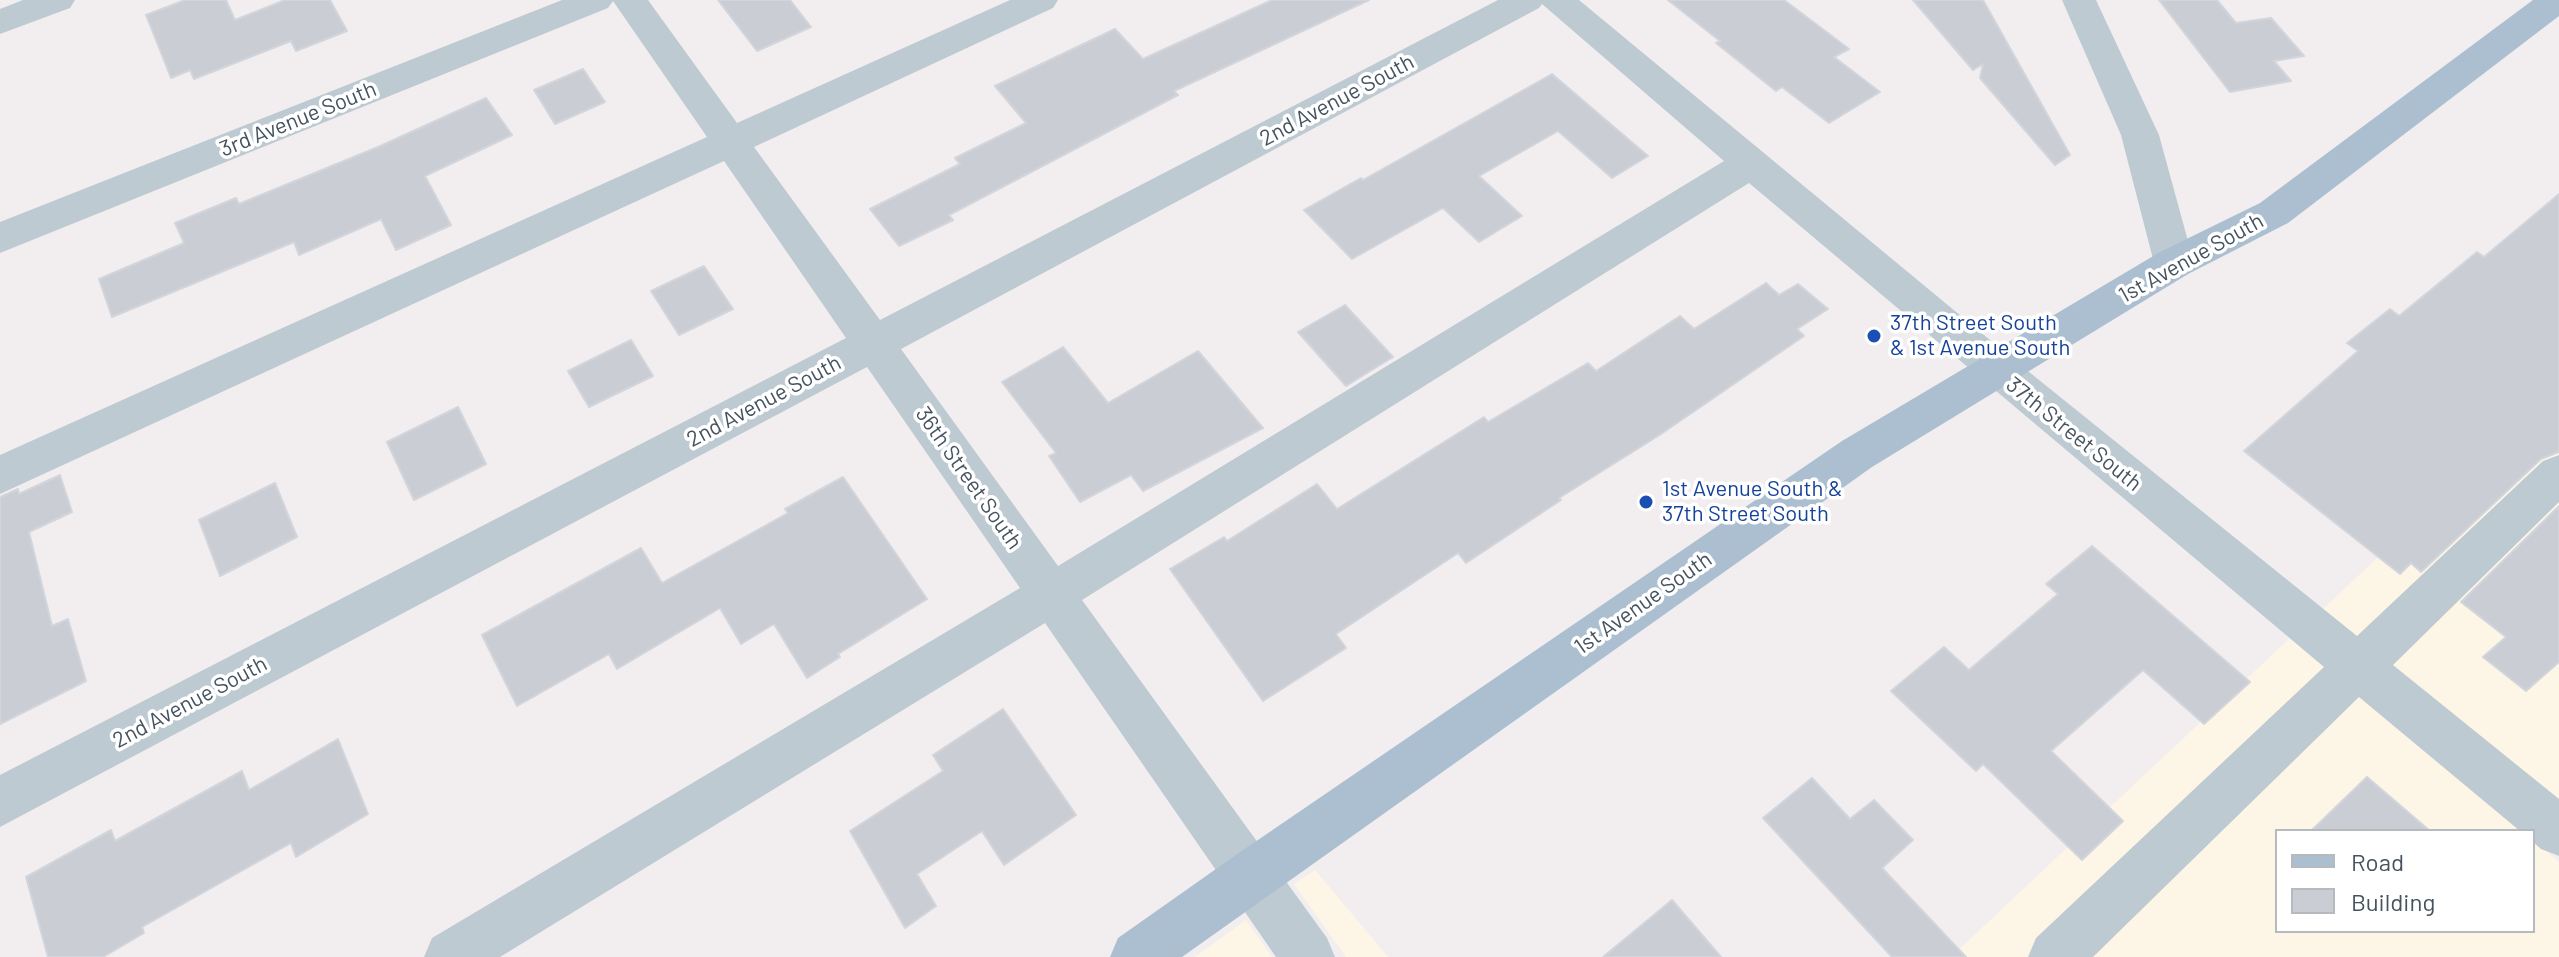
<!DOCTYPE html>
<style>
body{margin:0}
#map{position:relative;width:2559px;height:957px;overflow:hidden;background:#f2eeef;font-family:Barlow,sans-serif}
canvas{display:block}
.legend{position:absolute;left:2275px;top:829px;width:260px;height:104px;box-sizing:border-box;background:#fff;border:2px solid #b5babf;margin:0;padding:10px 14px;list-style:none;font-size:24px;color:#45535e}
.legend li{display:flex;align-items:center;gap:16px;height:40px}
.legend b{width:40px;border:2px solid #b5babf}
</style>
<div id="map">
<canvas width="2559" height="957"></canvas>
<ul class="legend">
<li><b style="height:10px;background:#acbfd0"></b>Road</li>
<li><b style="height:22px;background:#caced4"></b>Building</li>
</ul>
</div>
<script>
const ctx = document.querySelector('canvas').getContext('2d');
ctx.lineJoin = 'round';
function fillPath(path, color) { ctx.fillStyle = color; ctx.fill(path, 'evenodd'); }
const toPath = rows => new Path2D(rows.map(r => 'M' + r).join(''));
function trace(path, color, width, dash) { ctx.strokeStyle = color; ctx.lineWidth = width; ctx.lineCap = dash ? 'butt' : 'round'; ctx.setLineDash(dash || []); ctx.stroke(path); }
function write(font, color, halo, rows, align = 'center') {
  ctx.font = font + ' Barlow,sans-serif'; ctx.lineWidth = 7; ctx.setLineDash([]); ctx.textBaseline = 'middle'; ctx.strokeStyle = halo; ctx.fillStyle = color; for (const [text, x, y, turn = 0] of rows) {
    ctx.save(); ctx.translate(x, y); ctx.rotate((+turn || 0) * Math.PI / 180); ctx.textAlign = isNaN(turn) ? turn : align; if (halo) ctx.strokeText(text, 0, 0); ctx.fillText(text, 0, 0); ctx.restore();
  }
}
fillPath(toPath([
 [2559,387,2559,803,2322,610],
 [2290,638,2522,831,2277,831,2277,931,2533,931,2533,840,2559,862,2559,957,1951,957],
 [1315,870,1388,957,1346,957,1294,884],
 [1246,920,1272,957,1195,957]
]), '#fdf6e6');
const building = toPath([
 [185,0,226,0,235,20,285,0,330,0,347,31,296,51,291,41,194,79,190,70,171,78,146,15,185,0],
 [718,0,790,0,811,27,757,51,718,0],
 [1272,0,1369,0,1174,91,1178,95,949,215,953,220,899,246,870,209,960,164,955,158,1026,123,995,86,1115,29,1143,59,1272,0],
 [1668,0,1784,0,1849,49,1834,57,1880,92,1829,123,1782,87,1776,91,1716,43,1720,41,1668,0],
 [1913,0,1983,0,2070,155,2055,165,1980,78,1983,64,1973,70,1913,0],
 [2159,0,2217,0,2236,23,2271,18,2304,56,2274,61,2291,81,2230,92,2159,0],
 [583,69,605,102,555,124,534,90,583,69],
 [1552,74,1648,156,1612,178,1558,131,1479,176,1522,216,1479,242,1443,208,1352,259,1304,210,1361,178,1363,180,1552,74],
 [486,98,512,135,425,176,451,225,396,250,381,219,299,255,294,242,112,317,99,279,184,243,175,223,236,198,239,204,378,147,486,98],
 [2559,194,2559,452,2541,459,2421,572,2411,563,2400,574,2244,451,2358,351,2347,343,2390,309,2399,316,2477,252,2484,257,2559,194],
 [704,266,733,309,679,335,651,291,704,266],
 [1766,283,1779,295,1798,284,1828,309,1797,329,1804,336,1658,436,1559,498,1561,500,1466,563,1458,553,1336,634,1346,648,1263,701,1170,569,1224,537,1227,541,1317,484,1337,509,1484,417,1488,422,1588,363,1596,371,1680,316,1694,329,1766,283],
 [1345,305,1393,357,1346,386,1298,332,1345,305],
 [631,340,653,376,589,407,568,371,631,340],
 [1063,347,1108,403,1198,351,1263,428,1143,491,1131,475,1080,502,1049,456,1056,453,1002,382,1063,347],
 [458,407,486,464,414,500,387,442,458,407],
 [60,475,72,512,29,532,52,626,68,619,86,681,0,724,0,497,18,489,19,494,60,475],
 [843,477,927,599,838,654,840,657,807,678,774,624,741,644,720,608,617,669,609,654,517,706,482,635,641,548,662,583,788,513,785,509,843,477],
 [275,483,297,537,220,576,199,520,275,483],
 [2559,506,2559,662,2526,691,2483,657,2506,637,2461,602,2559,506],
 [2092,546,2250,682,2204,724,2143,670,2051,751,2123,821,2082,860,1983,764,1976,771,1891,691,1944,647,1969,670,2058,594,2046,584,2092,546],
 [1003,709,1076,815,1004,865,982,831,917,874,936,906,905,928,850,831,943,771,933,755,1003,709],
 [338,739,368,814,296,857,291,843,142,927,144,933,103,957,48,957,26,877,111,830,115,841,242,771,249,790,338,739],
 [2367,777,2430,831,2311,831,2367,777],
 [1812,778,1850,819,1874,800,1913,840,1882,868,1966,957,1892,957,1763,818,1812,778],
 [1672,900,1721,957,1603,957,1672,900]
]);
fillPath(building, '#caced4');
trace(building, '#d2d5db', 2);
fillPath(toPath([
 [23,0,75,0,70,8,0,34,0,9,23,0],
 [562,0,648,0,737,123,1010,0,1058,0,1053,8,754,147,880,320,1498,0,1579,0,2013,359,2357,636,2543,461,2559,455,2559,502,2393,665,2559,799,2559,856,2541,849,2533,842,2533,831,2520,831,2359,697,2093,957,2028,957,2036,938,2324,667,1749,183,1082,600,1327,938,1335,957,1276,957,1045,623,500,957,424,957,432,938,1020,588,867,367,0,827,0,775,846,338,724,161,0,494,0,455,707,137,613,1,608,8,0,253,0,222,562,0],
 [1542,4,1724,161,1058,566,901,349,1539,8,1542,4],
 [2062,0,2096,0,2159,135,2194,263,2188,274,2174,279,2160,274,2154,263,2121,135,2062,0]
]), '#becad2');
fillPath(toPath([
 [2533,0,2559,0,2559,16,2288,223,2188,274,1872,467,1182,957,1110,957,1118,938,1233,857,1842,441,2160,252,2260,203,2533,0]
]), '#acbfd0');
for (const [x, y, r, color] of [
 [1874,336,8,"#1a4fb4"],
 [1646,502,8,"#1a4fb4"]
]) { const dot = new Path2D(); dot.arc(x, y, r, 0, 2 * Math.PI); ctx.fillStyle = color; ctx.fill(dot); trace(dot, '#fff', 3); }
write('22px', '#45535e', '#fff', [
 ["2nd Avenue South",1337,100,-28],
 ["3rd Avenue South",298,119,-22],
 ["1st Avenue South",2191,258,-29],
 ["2nd Avenue South",764,401,-28],
 ["37th Street South",2074,434,39],
 ["36th Street South",969,478,55],
 ["1st Avenue South",1643,603,-35],
 ["2nd Avenue South",190,702,-28]
]);
write('22px', '#164399', '#fff', [
 ["37th Street South",1890,323],
 ["& 1st Avenue South",1890,348],
 ["1st Avenue South &",1662,489],
 ["37th Street South",1662,514]
], 'left');
</script>
